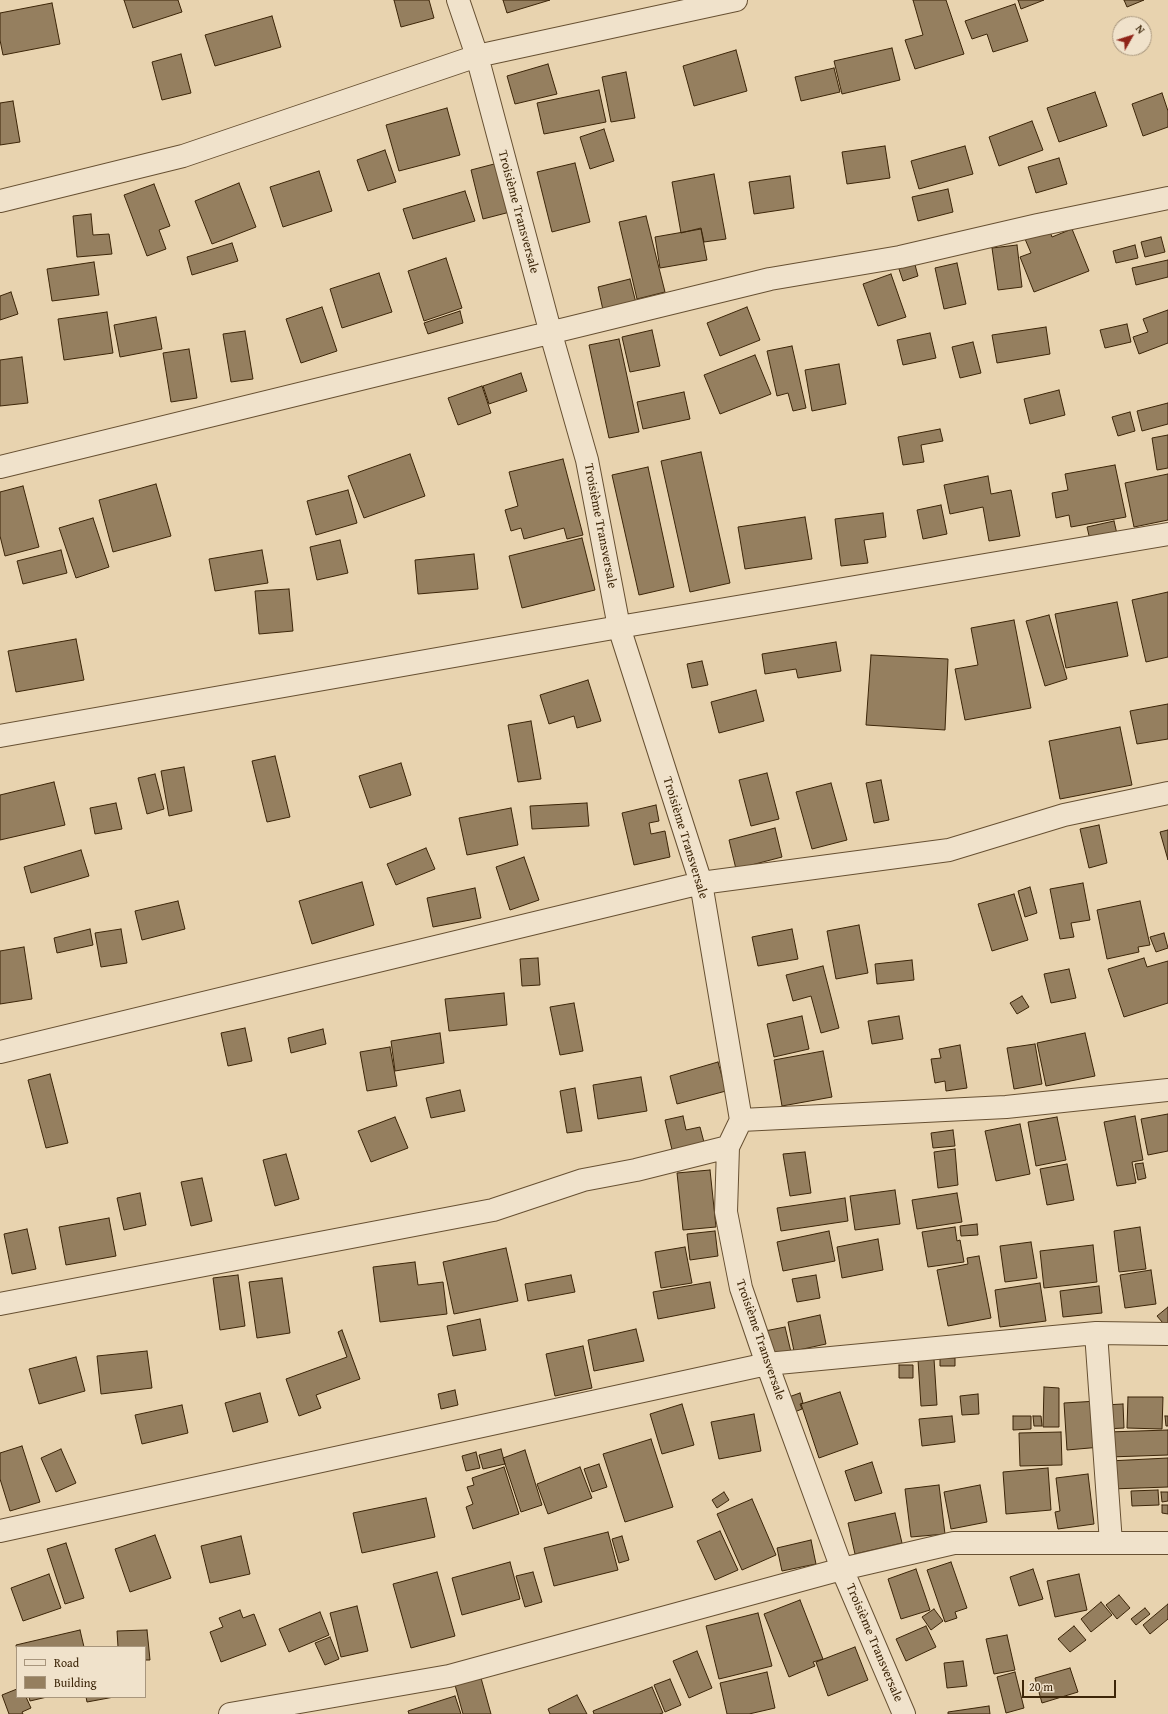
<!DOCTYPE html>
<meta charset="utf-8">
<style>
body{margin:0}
#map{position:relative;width:1168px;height:1714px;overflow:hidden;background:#e8d3af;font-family:"Gentium Book Plus",serif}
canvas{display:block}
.legend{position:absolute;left:16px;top:1646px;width:130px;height:52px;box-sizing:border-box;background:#f0e2cb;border:1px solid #a8967d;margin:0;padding:5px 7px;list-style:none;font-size:12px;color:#3c2508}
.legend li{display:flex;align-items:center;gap:8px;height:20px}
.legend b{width:20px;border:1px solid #a8967d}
.north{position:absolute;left:1112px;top:16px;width:40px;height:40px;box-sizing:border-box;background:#f0e2cb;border:1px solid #a8967d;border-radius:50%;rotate:51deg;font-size:11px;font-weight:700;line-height:16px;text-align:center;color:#3c2508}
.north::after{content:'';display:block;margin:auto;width:14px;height:18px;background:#8f2418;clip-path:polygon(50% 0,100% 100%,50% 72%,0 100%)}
.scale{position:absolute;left:1022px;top:1680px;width:94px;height:18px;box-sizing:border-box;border:2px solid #3c2508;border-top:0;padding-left:5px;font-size:12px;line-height:14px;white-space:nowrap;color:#3c2508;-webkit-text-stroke:3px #f0e2cb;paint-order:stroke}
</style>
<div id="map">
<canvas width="1168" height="1714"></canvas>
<ul class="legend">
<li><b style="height:5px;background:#f0e2cb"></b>Road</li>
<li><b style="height:11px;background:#957f5f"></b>Building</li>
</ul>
<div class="north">N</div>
<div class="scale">20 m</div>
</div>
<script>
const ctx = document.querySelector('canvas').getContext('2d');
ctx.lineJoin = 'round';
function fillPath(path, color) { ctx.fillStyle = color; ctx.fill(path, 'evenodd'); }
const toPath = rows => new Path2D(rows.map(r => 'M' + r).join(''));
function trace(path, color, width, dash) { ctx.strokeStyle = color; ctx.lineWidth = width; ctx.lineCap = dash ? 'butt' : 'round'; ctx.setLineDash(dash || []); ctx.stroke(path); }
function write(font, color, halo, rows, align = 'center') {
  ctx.font = font + ' "Gentium Book Plus",serif'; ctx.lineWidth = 3.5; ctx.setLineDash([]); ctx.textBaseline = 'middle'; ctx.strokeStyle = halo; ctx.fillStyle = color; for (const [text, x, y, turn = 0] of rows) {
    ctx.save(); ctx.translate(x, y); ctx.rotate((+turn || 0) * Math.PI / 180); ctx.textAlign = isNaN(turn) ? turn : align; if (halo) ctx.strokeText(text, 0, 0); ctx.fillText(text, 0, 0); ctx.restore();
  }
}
const building = toPath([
 [124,0,178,0,182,12,133,28,124,0],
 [394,0,429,0,434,18,401,27,394,0],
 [503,0,550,0,507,13,503,0],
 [913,0,946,0,964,54,915,69,905,40,923,35,913,0],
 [1018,0,1044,0,1021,9,1018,0],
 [1124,0,1144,0,1127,7,1124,0],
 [52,3,60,44,3,55,0,40,0,13,52,3],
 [1015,4,1028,41,993,52,987,34,972,39,965,21,1015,4],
 [272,16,281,47,215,66,205,35,272,16],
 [892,48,900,80,842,94,834,61,892,48],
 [736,50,747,91,694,106,683,66,736,50],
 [181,54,191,93,162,100,152,62,181,54],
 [548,64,557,94,515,104,507,76,548,64],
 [834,68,840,92,801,101,795,77,834,68],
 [626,72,635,118,611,122,602,77,626,72],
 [599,90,606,122,544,134,537,103,599,90],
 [1095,92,1107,126,1059,142,1047,108,1095,92],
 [1162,93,1168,111,1168,127,1143,136,1132,104,1162,93],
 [13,101,20,142,0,145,0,103,13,101],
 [447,108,460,155,399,171,386,125,447,108],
 [1032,121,1043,150,999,166,989,137,1032,121],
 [604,129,614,161,590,169,580,137,604,129],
 [885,146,890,178,847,184,842,152,885,146],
 [965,146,973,174,919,189,911,161,965,146],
 [385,150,396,182,368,191,357,160,385,150],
 [1059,158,1067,184,1036,193,1028,167,1059,158],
 [498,163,510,212,483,219,471,170,498,163],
 [575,163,590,222,552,232,537,172,575,163],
 [319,171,332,211,283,227,270,187,319,171],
 [714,174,726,239,704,242,701,228,681,233,672,182,714,174],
 [790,176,794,208,754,214,749,182,790,176],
 [239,183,256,227,212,244,195,201,239,183],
 [154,184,170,226,159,230,166,249,147,256,124,195,154,184],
 [948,189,953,212,918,221,912,197,948,189],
 [465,191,475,221,413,239,403,209,465,191],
 [91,214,93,235,109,234,112,254,77,257,73,216,91,214],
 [646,216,665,292,637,299,619,222,646,216],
 [701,229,707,260,660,268,655,237,701,229],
 [1049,229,1052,237,1072,229,1089,271,1034,292,1020,257,1031,253,1025,239,1049,229],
 [1161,237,1165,252,1145,257,1141,242,1161,237],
 [232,243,238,261,192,275,187,257,232,243],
 [1017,245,1022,287,998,290,992,248,1017,245],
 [1135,245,1138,258,1116,263,1113,251,1135,245],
 [446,258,462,308,424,321,408,271,446,258],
 [1168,260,1168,277,1136,285,1132,268,1168,260],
 [914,261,918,276,903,281,898,266,914,261],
 [94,262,99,295,52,301,47,269,94,262],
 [957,263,966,304,944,309,935,268,957,263],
 [379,273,392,312,342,328,330,289,379,273],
 [891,274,906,317,878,326,863,284,891,274],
 [630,279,636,303,603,310,598,287,630,279],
 [11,292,18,314,0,320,0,296,11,292],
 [322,307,337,351,301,363,286,319,322,307],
 [747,307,760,340,720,356,707,323,747,307],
 [1168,310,1168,343,1139,354,1133,337,1148,332,1143,319,1168,310],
 [460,311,463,323,428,334,424,323,460,311],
 [107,312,113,353,64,360,58,319,107,312],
 [156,317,162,349,120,357,114,325,156,317],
 [1127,324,1131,342,1105,348,1100,330,1127,324],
 [1046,327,1050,354,997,363,992,335,1046,327],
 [652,330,660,366,630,372,622,337,652,330],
 [245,331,253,379,231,382,223,334,245,331],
 [930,333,936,358,903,365,897,340,930,333],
 [619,339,639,432,609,438,589,345,619,339],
 [973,342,981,373,960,378,952,347,973,342],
 [792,346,806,408,793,411,788,393,777,396,767,351,792,346],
 [189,349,197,398,171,402,163,353,189,349],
 [755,355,771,394,720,414,704,375,755,355],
 [22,357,28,403,0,406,0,360,22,357],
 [839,364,846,404,812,411,805,370,839,364],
 [521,373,527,391,489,404,483,386,521,373],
 [482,386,491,413,458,425,448,398,482,386],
 [1059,390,1065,415,1030,424,1024,399,1059,390],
 [684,392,690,419,643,429,637,402,684,392],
 [1168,403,1168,424,1142,431,1137,411,1168,403],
 [1130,412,1135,431,1118,436,1112,417,1130,412],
 [940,429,943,441,921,445,924,462,903,465,898,437,940,429],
 [1168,435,1168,468,1157,470,1152,438,1168,435],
 [701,452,730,583,690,592,661,461,701,452],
 [410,454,425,496,364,518,348,476,410,454],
 [563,459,583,535,567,539,564,528,524,539,521,528,511,531,505,510,518,506,509,472,563,459],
 [1115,465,1126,517,1071,527,1069,515,1056,518,1052,493,1068,490,1065,474,1115,465],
 [648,467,674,587,639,595,612,475,648,467],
 [1168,474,1168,520,1134,527,1125,483,1168,474],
 [988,476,991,494,1011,490,1020,536,989,541,983,507,950,514,944,485,988,476],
 [156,484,171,536,113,552,99,500,156,484],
 [23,486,39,547,5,556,0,536,0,492,23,486],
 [348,490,357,523,316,535,307,501,348,490],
 [941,505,947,534,923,539,917,510,941,505],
 [883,513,886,537,864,540,868,563,841,566,835,519,883,513],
 [805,517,812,559,745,569,738,527,805,517],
 [93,518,109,567,76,578,59,528,93,518],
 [1114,521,1117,534,1090,540,1087,527,1114,521],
 [582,538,595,590,522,608,509,556,582,538],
 [340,540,348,573,317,580,310,547,340,540],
 [61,550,67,573,23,584,17,561,61,550],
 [262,550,268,583,215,591,209,559,262,550],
 [474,554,478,589,418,594,415,560,474,554],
 [289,589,293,631,259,634,255,591,289,589],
 [1168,592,1168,657,1146,662,1132,600,1168,592],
 [1117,602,1128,656,1066,668,1055,614,1117,602],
 [1049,615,1067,679,1045,686,1026,621,1049,615],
 [1014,620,1031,708,965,720,955,669,978,665,971,628,1014,620],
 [76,639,84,680,16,692,8,651,76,639],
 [836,642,841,671,798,678,796,669,765,674,762,654,836,642],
 [871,655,948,659,945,730,866,725,871,655],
 [702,661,708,685,692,688,687,664,702,661],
 [588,680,601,721,577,728,574,716,549,724,540,695,588,680],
 [756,690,764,721,719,733,711,702,756,690],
 [1168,704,1168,739,1137,744,1130,711,1168,704],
 [531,721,541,779,518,782,508,725,531,721],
 [1120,727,1132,785,1060,799,1049,741,1120,727],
 [275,756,290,817,267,822,252,761,275,756],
 [401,763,411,795,370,808,359,776,401,763],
 [184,767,192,811,169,816,161,771,184,767],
 [767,773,779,819,751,826,739,780,767,773],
 [155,774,164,809,147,814,138,778,155,774],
 [881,780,889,820,874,823,866,783,881,780],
 [54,782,65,825,0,840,0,795,54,782],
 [831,783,847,840,812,849,796,792,831,783],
 [116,803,122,829,95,834,90,808,116,803],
 [587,803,589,826,532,829,530,806,587,803],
 [656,805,659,821,649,823,651,834,665,831,670,857,634,865,622,813,656,805],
 [511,808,518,845,467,855,459,818,511,808],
 [1099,825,1107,863,1089,868,1080,829,1099,825],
 [775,828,782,857,736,869,729,840,775,828],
 [1168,830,1168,860,1160,832,1168,830],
 [426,848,435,869,396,885,387,864,426,848],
 [81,850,89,876,31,893,24,867,81,850],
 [524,857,539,900,510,910,496,867,524,857],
 [362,882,374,925,312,944,299,901,362,882],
 [1083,883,1090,920,1071,923,1074,937,1060,939,1050,889,1083,883],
 [1030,887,1037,913,1025,917,1018,891,1030,887],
 [475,888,481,918,433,927,427,898,475,888],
 [1014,894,1028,940,992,951,978,904,1014,894],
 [178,901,185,929,142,940,135,911,178,901],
 [1140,901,1150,945,1138,947,1139,952,1107,959,1097,910,1140,901],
 [859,925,868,973,836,979,827,931,859,925],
 [90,929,93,945,57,953,54,938,90,929],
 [121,929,127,963,101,967,95,933,121,929],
 [792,929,798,959,758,966,752,937,792,929],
 [1164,933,1168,948,1156,952,1150,937,1164,933],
 [24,947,32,999,0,1004,0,951,24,947],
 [538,958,540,985,522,986,520,959,538,958],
 [1144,958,1147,967,1168,961,1168,1003,1124,1017,1108,969,1144,958],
 [912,960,914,980,877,984,875,964,912,960],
 [823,966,839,1028,821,1033,811,996,793,1001,786,975,823,966],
 [1069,969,1076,998,1051,1003,1044,974,1069,969],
 [504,993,507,1025,449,1031,445,999,504,993],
 [1022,996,1029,1007,1017,1014,1010,1003,1022,996],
 [574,1003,583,1051,560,1055,550,1007,574,1003],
 [802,1016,809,1049,774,1057,767,1024,802,1016],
 [899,1016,903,1039,872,1044,868,1021,899,1016],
 [245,1028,252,1061,228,1066,221,1033,245,1028],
 [323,1029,326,1044,291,1053,288,1038,323,1029],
 [440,1033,444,1063,395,1071,391,1041,440,1033],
 [1085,1033,1095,1076,1046,1086,1037,1043,1085,1033],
 [1035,1044,1042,1084,1014,1089,1007,1048,1035,1044],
 [960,1045,967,1088,946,1091,945,1081,935,1083,931,1059,941,1058,939,1049,960,1045],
 [390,1047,397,1086,367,1091,360,1052,390,1047],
 [823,1051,832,1097,782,1106,774,1060,823,1051],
 [718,1062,726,1091,677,1104,670,1076,718,1062],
 [50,1074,68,1143,46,1148,28,1080,50,1074],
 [641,1077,647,1111,598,1119,593,1085,641,1077],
 [575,1088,582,1131,567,1133,560,1091,575,1088],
 [460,1090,465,1111,431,1118,426,1098,460,1090],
 [1168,1114,1168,1151,1148,1155,1141,1119,1168,1114],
 [683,1116,686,1130,700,1127,705,1146,673,1154,665,1120,683,1116],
 [1135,1116,1143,1160,1132,1162,1136,1183,1117,1186,1104,1122,1135,1116],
 [395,1117,408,1148,371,1162,358,1131,395,1117],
 [1057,1117,1066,1160,1036,1166,1028,1122,1057,1117],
 [1020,1124,1030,1174,996,1181,985,1131,1020,1124],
 [953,1130,955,1146,933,1148,931,1133,953,1130],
 [955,1149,958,1185,938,1188,934,1152,955,1149],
 [805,1152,811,1193,790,1196,783,1154,805,1152],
 [286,1154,299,1199,275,1206,263,1160,286,1154],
 [1143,1163,1146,1178,1138,1180,1135,1164,1143,1163],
 [1067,1164,1074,1200,1047,1205,1040,1169,1067,1164],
 [710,1170,716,1227,683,1230,677,1173,710,1170],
 [202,1178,212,1221,191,1226,181,1182,202,1178],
 [895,1190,900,1224,855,1230,850,1196,895,1190],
 [140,1193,146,1225,124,1230,117,1198,140,1193],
 [957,1193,962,1222,917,1229,912,1200,957,1193],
 [845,1198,848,1221,781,1231,777,1208,845,1198],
 [109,1218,116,1256,66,1265,59,1227,109,1218],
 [977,1224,978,1235,961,1236,960,1226,977,1224],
 [955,1227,957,1241,960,1240,964,1262,928,1267,922,1232,955,1227],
 [1140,1227,1146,1269,1119,1272,1114,1231,1140,1227],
 [27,1229,36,1269,12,1274,4,1234,27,1229],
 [715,1231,718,1256,690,1260,687,1234,715,1231],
 [829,1231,835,1261,783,1271,777,1242,829,1231],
 [878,1239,883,1270,842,1278,837,1247,878,1239],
 [1031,1242,1037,1278,1005,1282,1000,1246,1031,1242],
 [1093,1245,1097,1282,1044,1288,1040,1251,1093,1245],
 [685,1247,692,1283,661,1288,655,1252,685,1247],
 [506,1248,518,1301,454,1314,443,1262,506,1248],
 [979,1256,991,1318,948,1326,937,1270,968,1264,967,1258,979,1256],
 [415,1262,418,1285,443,1282,447,1314,380,1322,373,1267,415,1262],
 [1151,1270,1156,1304,1125,1308,1120,1275,1151,1270],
 [238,1275,245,1326,220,1330,213,1278,238,1275],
 [571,1275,575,1292,528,1301,525,1284,571,1275],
 [816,1275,820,1298,797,1302,792,1279,816,1275],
 [282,1278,290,1333,257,1338,249,1282,282,1278],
 [710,1282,715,1308,658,1319,653,1292,710,1282],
 [1040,1283,1046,1321,1000,1327,995,1290,1040,1283],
 [1099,1286,1102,1313,1063,1317,1060,1291,1099,1286],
 [1168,1307,1168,1329,1157,1316,1168,1307],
 [820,1315,826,1344,794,1351,788,1322,820,1315],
 [480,1319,486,1350,453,1356,447,1326,480,1319],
 [785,1327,791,1352,770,1357,765,1331,785,1327],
 [636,1329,644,1361,594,1371,588,1340,636,1329],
 [342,1330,360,1379,316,1395,321,1408,299,1416,286,1379,347,1357,338,1332,342,1330],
 [583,1346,592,1388,555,1396,546,1354,583,1346],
 [147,1351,152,1388,101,1394,97,1356,147,1351],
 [76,1357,85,1391,39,1404,29,1369,76,1357],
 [940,1358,955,1358,955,1366,940,1366,940,1358],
 [934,1359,937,1405,921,1406,918,1360,934,1359],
 [899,1365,913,1365,913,1378,899,1378,899,1365],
 [1044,1387,1059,1388,1059,1427,1043,1427,1044,1387],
 [455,1390,458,1405,441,1409,438,1394,455,1390],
 [840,1392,858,1444,819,1458,801,1404,840,1392],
 [260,1393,268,1422,233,1432,225,1403,260,1393],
 [800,1393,803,1403,800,1404,802,1409,792,1413,786,1398,800,1393],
 [978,1394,979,1414,962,1415,960,1396,978,1394],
 [1128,1397,1163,1397,1162,1429,1127,1428,1128,1397],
 [1098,1401,1101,1447,1067,1450,1064,1403,1098,1401],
 [682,1404,694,1445,662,1454,650,1414,682,1404],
 [1123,1404,1124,1428,1105,1429,1104,1405,1123,1404],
 [182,1405,188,1433,142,1444,135,1415,182,1405],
 [754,1414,761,1451,719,1459,711,1422,754,1414],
 [952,1416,955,1442,922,1446,919,1419,952,1416],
 [1013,1416,1031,1416,1031,1429,1013,1430,1013,1416],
 [1033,1416,1041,1416,1042,1426,1034,1426,1033,1416],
 [1165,1416,1168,1416,1168,1426,1166,1426,1165,1416],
 [1168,1430,1168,1455,1109,1457,1108,1432,1168,1430],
 [1061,1432,1062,1465,1020,1466,1019,1433,1061,1432],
 [651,1439,673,1507,625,1522,603,1454,651,1439],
 [22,1446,40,1502,10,1511,0,1479,0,1453,22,1446],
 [61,1449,76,1483,56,1492,41,1458,61,1449],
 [501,1449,505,1464,483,1469,479,1455,501,1449],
 [525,1450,542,1505,521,1512,503,1458,525,1450],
 [476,1452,480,1468,466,1471,462,1456,476,1452],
 [1168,1458,1168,1487,1111,1489,1109,1461,1168,1458],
 [872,1462,882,1493,855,1501,845,1471,872,1462],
 [599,1464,607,1487,592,1492,584,1469,599,1464],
 [504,1467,519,1514,473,1529,466,1507,473,1504,467,1487,474,1485,472,1478,504,1467],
 [580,1467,592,1498,548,1514,537,1484,580,1467],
 [1048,1468,1051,1510,1006,1514,1003,1472,1048,1468],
 [1088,1474,1094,1524,1058,1529,1055,1512,1060,1511,1056,1478,1088,1474],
 [939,1485,945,1534,911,1537,905,1489,939,1485],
 [980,1485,987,1522,951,1529,944,1492,980,1485],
 [1158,1490,1159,1505,1132,1506,1131,1491,1158,1490],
 [724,1492,729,1500,717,1508,712,1500,724,1492],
 [1161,1492,1168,1492,1168,1501,1162,1502,1161,1492],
 [426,1498,435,1537,362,1553,353,1513,426,1498],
 [752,1499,776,1555,742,1570,717,1514,752,1499],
 [1162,1505,1168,1505,1168,1514,1162,1513,1162,1505],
 [895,1513,902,1543,855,1554,848,1523,895,1513],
 [720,1531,738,1570,715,1580,697,1541,720,1531],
 [608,1532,618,1570,554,1586,544,1548,608,1532],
 [155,1535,171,1578,130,1592,115,1549,155,1535],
 [241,1536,250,1574,210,1583,201,1546,241,1536],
 [622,1536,629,1560,619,1563,612,1539,622,1536],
 [811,1540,816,1564,782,1571,777,1548,811,1540],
 [66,1543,84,1598,65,1604,47,1549,66,1543],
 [510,1562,520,1599,462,1615,452,1578,510,1562],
 [951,1562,967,1608,955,1612,957,1618,945,1622,927,1570,951,1562],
 [916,1569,930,1610,901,1619,888,1579,916,1569],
 [1033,1569,1043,1599,1019,1606,1010,1577,1033,1569],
 [437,1572,455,1636,411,1648,393,1584,437,1572],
 [533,1572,542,1602,525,1607,516,1576,533,1572],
 [49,1574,61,1608,23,1621,11,1588,49,1574],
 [1079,1574,1087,1610,1055,1617,1047,1581,1079,1574],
 [1119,1595,1130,1608,1117,1619,1106,1605,1119,1595],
 [800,1600,823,1659,813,1662,815,1666,789,1677,764,1614,800,1600],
 [1101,1602,1112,1615,1091,1632,1081,1619,1101,1602],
 [1168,1604,1168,1619,1150,1634,1143,1625,1168,1604],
 [357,1606,368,1651,341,1657,330,1613,357,1606],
 [1145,1608,1150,1614,1136,1625,1131,1619,1145,1608],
 [934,1609,943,1621,931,1630,922,1617,934,1609],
 [240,1610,243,1618,254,1614,266,1645,221,1662,210,1632,223,1627,219,1618,240,1610],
 [320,1612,329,1635,289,1652,279,1629,320,1612],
 [758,1613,772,1666,719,1679,706,1626,758,1613],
 [926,1626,936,1647,906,1661,896,1639,926,1626],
 [1074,1626,1086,1640,1070,1652,1058,1639,1074,1626],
 [80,1630,84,1647,17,1647,17,1651,16,1645,80,1630],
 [147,1630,150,1660,145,1660,145,1647,118,1647,117,1631,147,1630],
 [1007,1635,1015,1670,994,1674,986,1639,1007,1635],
 [330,1637,339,1659,325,1665,315,1643,330,1637],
 [855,1647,868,1680,828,1696,816,1662,855,1647],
 [697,1651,712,1688,689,1698,673,1661,697,1651],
 [963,1661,967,1686,947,1688,944,1663,963,1661],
 [1070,1668,1078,1692,1042,1703,1035,1678,1070,1668],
 [767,1672,775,1708,749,1714,727,1714,720,1683,767,1672],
 [1015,1672,1024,1708,1006,1713,997,1677,1015,1672],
 [481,1678,491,1714,463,1714,455,1685,481,1678],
 [670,1679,681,1705,665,1712,654,1685,670,1679],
 [652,1687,663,1713,659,1714,594,1714,593,1711,652,1687],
 [17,1689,17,1697,26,1697,31,1708,22,1712,23,1714,9,1714,2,1695,17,1689],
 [577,1695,587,1714,550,1714,548,1709,577,1695],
 [455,1696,461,1714,409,1714,408,1711,455,1696],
 [29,1697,47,1697,30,1701,29,1697],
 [86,1697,114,1697,87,1702,86,1697],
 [989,1706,990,1714,948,1714,948,1712,989,1706]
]);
fillPath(building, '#957f5f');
trace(building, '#3c2508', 1);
const minor = toPath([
 [458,0,477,56,551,334,587,460,619,627,701,883,741,1120,728,1147,726,1212,741,1288,767,1364,842,1569,904,1714],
 [0,201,183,156,477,56,736,0],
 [0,467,770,279,900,257,1038,225,1168,198],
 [0,736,619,627,1168,534],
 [0,1052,701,883,949,850,1064,815,1168,793],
 [741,1120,1006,1107,1168,1090],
 [0,1304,493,1210,583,1180,636,1170,728,1147],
 [1096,1333,1111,1543],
 [0,1531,767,1364,1096,1333,1168,1334],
 [230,1714,449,1676,842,1569,954,1543,1168,1543]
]);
trace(minor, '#675032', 24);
trace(minor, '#f0e2cb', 22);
write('13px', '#3c2508', '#f0e2cb', [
 ["Troisième Transversale",518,212,75],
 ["Troisième Transversale",600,526,79],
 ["Troisième Transversale",685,838,73],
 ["Troisième Transversale",760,1340,71],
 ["Troisième Transversale",874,1643,67]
]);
</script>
